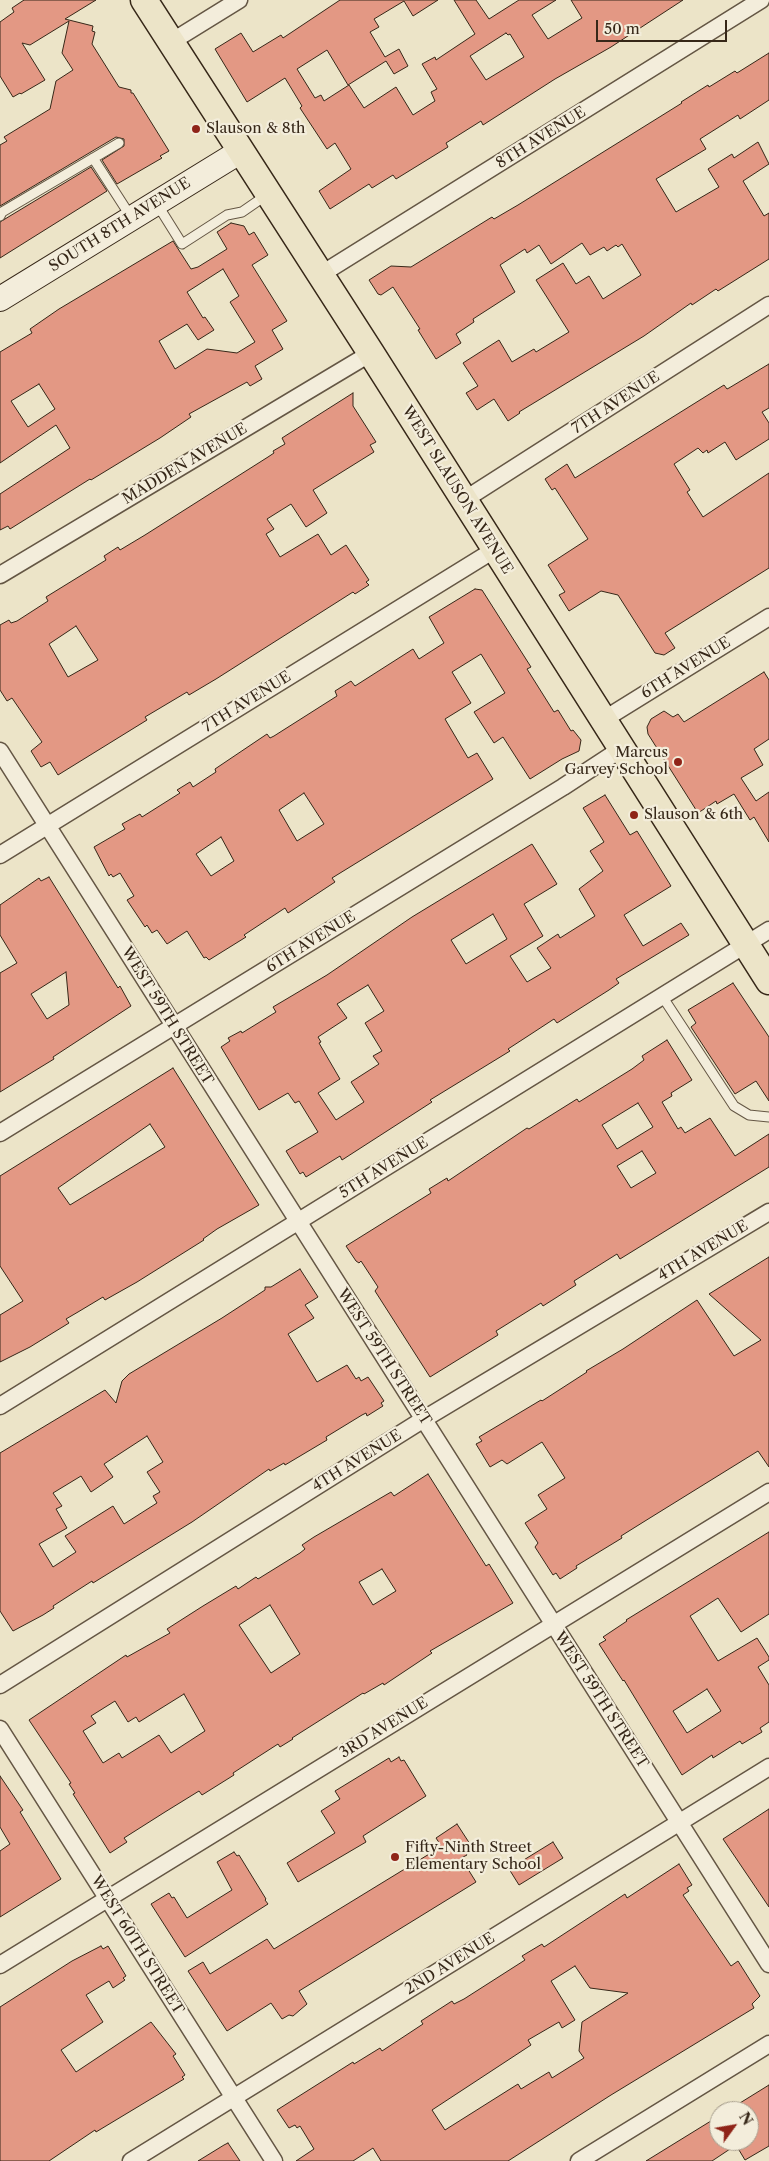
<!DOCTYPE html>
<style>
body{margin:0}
#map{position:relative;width:769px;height:2161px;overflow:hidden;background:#ece4c8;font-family:"Libre Caslon Text",serif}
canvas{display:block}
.north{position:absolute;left:709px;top:2101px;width:50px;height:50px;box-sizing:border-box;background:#f3eddb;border:1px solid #a79e8d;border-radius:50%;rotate:58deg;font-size:14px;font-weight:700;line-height:20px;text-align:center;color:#362718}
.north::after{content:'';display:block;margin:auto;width:18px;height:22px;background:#8f2418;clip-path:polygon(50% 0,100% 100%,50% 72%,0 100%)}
.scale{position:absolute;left:596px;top:20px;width:131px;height:22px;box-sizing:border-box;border:2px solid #362718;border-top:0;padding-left:6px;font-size:15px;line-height:18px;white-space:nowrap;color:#362718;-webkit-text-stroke:4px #f3eddb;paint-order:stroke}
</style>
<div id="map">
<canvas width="769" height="2161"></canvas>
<div class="north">N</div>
<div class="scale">50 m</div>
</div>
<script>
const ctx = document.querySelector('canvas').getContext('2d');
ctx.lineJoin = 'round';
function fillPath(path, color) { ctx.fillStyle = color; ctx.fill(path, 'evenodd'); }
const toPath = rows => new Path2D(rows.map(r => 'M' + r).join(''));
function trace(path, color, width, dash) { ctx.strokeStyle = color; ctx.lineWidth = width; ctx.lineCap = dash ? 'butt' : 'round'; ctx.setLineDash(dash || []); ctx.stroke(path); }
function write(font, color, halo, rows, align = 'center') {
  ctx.font = font + ' "Libre Caslon Text",serif'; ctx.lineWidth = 4.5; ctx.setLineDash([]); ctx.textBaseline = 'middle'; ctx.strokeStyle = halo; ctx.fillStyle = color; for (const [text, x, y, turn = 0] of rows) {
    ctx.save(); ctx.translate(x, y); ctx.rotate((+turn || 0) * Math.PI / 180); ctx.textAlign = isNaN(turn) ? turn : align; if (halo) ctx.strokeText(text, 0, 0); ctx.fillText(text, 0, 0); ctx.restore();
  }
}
const building = toPath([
 [24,0,96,0,65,19,93,26,92,31,95,32,92,44,119,87,131,90,131,93,133,93,169,151,160,156,162,158,117,184,102,160,124,146,124,139,116,137,0,206,0,145,7,141,4,137,50,109,56,81,73,70,62,53,69,21,30,45,22,43,45,80,21,94,20,93,13,97,0,76,0,22,14,12,12,8,24,0],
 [340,0,438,0,413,16,404,1,374,19,379,27,370,32,385,57,399,49,408,66,394,74,386,61,348,85,327,50,297,69,315,98,321,95,324,101,349,85,364,108,396,87,413,115,435,101,431,92,437,89,422,64,435,57,436,60,475,34,454,0,476,0,489,19,519,0,556,0,532,15,548,39,582,18,571,0,683,0,611,47,555,79,483,125,481,121,446,143,448,147,396,179,393,175,372,188,369,184,330,209,319,191,351,169,335,143,327,149,300,108,302,106,285,78,247,102,215,49,241,33,253,52,281,35,283,38,340,0],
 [506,33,508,35,510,34,524,57,486,80,470,56,506,33],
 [769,53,769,100,740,119,738,115,700,139,706,149,656,179,676,212,719,187,708,169,732,154,734,158,758,142,769,164,743,181,764,216,769,213,769,259,718,291,716,289,692,305,691,303,644,336,519,412,520,413,508,421,494,399,477,410,466,393,478,386,463,363,499,340,512,362,534,349,536,352,569,332,536,280,563,263,576,284,589,276,603,299,641,275,622,244,618,247,616,245,607,251,604,247,590,255,582,243,551,264,539,245,527,253,525,249,500,265,515,292,473,319,474,322,456,334,461,343,436,359,418,330,420,329,393,287,381,295,378,294,369,280,391,266,411,267,492,217,494,219,518,205,682,103,681,102,708,85,709,87,735,71,737,73,769,53],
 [91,167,107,191,0,258,0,222,91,167],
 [231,223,244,226,249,235,254,232,268,255,252,265,287,321,272,330,283,349,255,366,262,379,250,386,247,382,189,414,191,417,160,438,91,480,90,479,10,529,8,526,0,530,0,494,70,448,56,425,0,463,0,352,32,333,30,329,59,309,173,241,191,269,198,267,227,249,217,232,231,223],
 [223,269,239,296,230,302,255,342,237,353,207,349,175,369,159,341,187,324,198,340,214,330,205,317,203,318,187,292,223,269],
 [39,384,55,409,28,427,11,401,39,384],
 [769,364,769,408,762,412,769,423,769,439,736,460,725,442,708,453,707,450,703,453,698,448,674,464,690,490,687,492,703,517,769,473,769,568,665,633,675,648,664,655,655,653,618,595,601,591,569,611,559,595,565,592,548,565,588,539,555,488,552,490,545,479,567,464,575,478,724,385,727,389,729,388,769,364],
 [353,393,353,406,376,442,370,445,374,452,313,490,327,513,306,527,291,504,267,519,274,529,266,534,280,557,318,534,331,555,346,545,369,580,366,582,369,585,355,594,353,592,216,679,189,695,187,692,145,717,147,720,58,775,50,762,41,767,31,751,42,742,12,698,7,701,0,690,0,625,9,620,11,623,17,621,48,601,46,597,106,560,104,556,118,547,120,550,145,535,268,457,274,453,273,451,285,444,282,438,353,393],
 [76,626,98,660,68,677,49,644,76,626],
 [475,589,482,590,531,667,527,669,554,712,558,710,571,731,573,730,581,740,579,751,562,759,530,779,503,737,494,743,474,712,505,693,481,654,452,672,471,703,445,719,468,758,477,753,493,779,332,878,335,882,288,913,285,908,244,935,246,937,209,960,206,957,204,958,187,931,167,944,157,930,152,933,147,925,145,927,127,900,134,896,120,873,113,877,111,874,109,876,94,847,125,829,122,824,140,814,142,817,180,793,177,790,190,782,193,787,216,772,215,769,267,734,270,738,274,736,337,696,335,691,351,681,355,686,413,649,419,659,444,643,429,617,475,589],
 [304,793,324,824,297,841,279,810,304,793],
 [221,837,234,861,211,876,196,854,221,837],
 [764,672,769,680,769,739,754,749,763,765,741,778,756,801,769,792,769,842,754,817,750,820,734,794,717,804,716,801,698,813,648,734,647,727,651,719,664,711,673,717,678,714,684,722,764,672],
 [605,795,630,835,637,831,671,886,624,915,643,946,681,923,689,935,616,979,619,983,609,990,557,1023,554,1019,528,1036,508,1049,510,1051,430,1100,432,1102,342,1160,340,1156,306,1177,303,1172,300,1174,286,1151,318,1132,299,1101,295,1103,288,1093,259,1110,221,1047,230,1041,228,1038,241,1031,242,1033,276,1012,273,1007,327,975,412,917,532,844,557,884,524,904,543,936,510,956,527,982,551,968,537,948,558,934,560,938,595,916,579,889,603,871,590,851,604,842,583,808,605,795],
 [493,914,507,939,466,964,451,940,493,914],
 [368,985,384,1011,365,1023,382,1051,373,1056,379,1064,351,1082,364,1102,336,1120,318,1093,340,1079,319,1043,321,1042,318,1037,347,1018,337,1004,368,985],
 [49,877,118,988,120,986,131,1006,53,1057,54,1059,0,1092,0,973,17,963,0,935,0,905,39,878,41,881,49,877],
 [66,972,69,1005,47,1019,31,994,66,972],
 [733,983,769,1037,769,1101,756,1081,735,1094,691,1027,696,1023,688,1010,733,983],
 [667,1040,692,1080,671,1093,672,1096,662,1102,678,1129,681,1127,685,1133,710,1118,735,1156,769,1134,769,1167,620,1259,617,1254,574,1281,576,1285,543,1306,541,1303,496,1331,498,1335,430,1377,375,1291,378,1287,361,1261,359,1263,356,1261,346,1246,431,1193,429,1189,447,1178,448,1181,527,1128,529,1129,577,1099,579,1102,632,1069,644,1060,642,1056,667,1040],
 [638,1103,653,1127,617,1149,602,1125,638,1103],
 [642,1151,656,1173,631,1188,617,1166,642,1151],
 [173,1068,259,1205,217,1229,203,1239,204,1240,137,1282,105,1300,103,1297,78,1312,66,1319,69,1323,30,1347,0,1362,0,1315,23,1301,0,1266,0,1176,173,1068],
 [150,1124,165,1147,70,1205,58,1188,150,1124],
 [769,1257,769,1467,758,1451,645,1521,621,1536,622,1538,576,1566,577,1568,560,1579,556,1573,553,1575,535,1547,538,1543,525,1523,547,1509,538,1495,565,1478,542,1442,507,1464,502,1460,490,1467,476,1444,482,1441,479,1437,541,1400,542,1401,587,1372,586,1371,623,1349,697,1300,734,1356,761,1340,709,1294,769,1257],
 [300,1269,318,1297,305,1305,314,1318,288,1334,297,1349,317,1382,347,1365,356,1379,359,1377,361,1381,368,1377,384,1401,381,1403,383,1406,367,1416,366,1413,362,1415,326,1437,327,1440,285,1465,284,1463,270,1471,269,1469,192,1522,93,1583,92,1581,53,1606,54,1608,43,1615,13,1631,0,1611,0,1453,105,1390,116,1403,122,1381,129,1374,222,1318,265,1290,265,1287,271,1287,300,1269],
 [147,1436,163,1462,147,1472,160,1492,153,1496,157,1503,124,1524,113,1506,65,1536,76,1552,53,1567,39,1544,67,1528,56,1509,62,1506,53,1493,81,1476,91,1492,113,1477,104,1464,147,1436],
 [428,1474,486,1566,489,1564,513,1603,430,1651,432,1653,384,1685,383,1683,364,1694,363,1693,292,1738,293,1739,280,1747,278,1744,233,1773,234,1775,202,1795,199,1791,165,1812,124,1838,127,1842,110,1853,73,1794,75,1793,69,1784,71,1783,29,1720,126,1655,127,1657,170,1633,167,1629,203,1606,236,1586,238,1589,256,1577,258,1579,300,1553,305,1549,302,1545,314,1537,391,1492,394,1496,428,1474],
 [382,1569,396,1591,373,1605,359,1582,382,1569],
 [270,1605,300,1654,271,1673,239,1625,270,1605],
 [184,1694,205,1731,171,1753,159,1735,122,1758,119,1753,103,1763,83,1731,96,1723,91,1716,115,1701,128,1722,136,1717,139,1722,184,1694],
 [769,1532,769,1614,741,1632,718,1598,690,1616,718,1661,757,1638,769,1657,769,1660,758,1667,769,1685,769,1722,760,1728,762,1732,742,1744,740,1741,713,1758,712,1755,682,1775,624,1680,623,1681,599,1644,606,1640,603,1637,627,1621,626,1620,769,1532],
 [707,1689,721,1711,687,1733,673,1711,707,1689],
 [399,1757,401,1761,404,1760,426,1796,363,1836,366,1842,298,1882,287,1863,335,1833,321,1811,340,1799,335,1791,389,1758,391,1762,399,1757],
 [0,1776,23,1810,20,1812,61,1879,0,1917,0,1851,10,1844,0,1827,0,1776],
 [769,1809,769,1907,723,1839,769,1809],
 [457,1824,470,1844,463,1849,467,1855,461,1858,476,1882,299,1991,307,2004,293,2016,289,2015,282,2019,271,2003,227,2031,188,1971,203,1962,210,1974,267,1939,274,1949,439,1848,437,1845,440,1844,436,1838,457,1824],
 [553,1842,563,1858,519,1885,509,1869,553,1842],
 [234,1852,237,1856,239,1855,266,1899,265,1900,268,1904,185,1957,151,1904,169,1893,172,1898,174,1897,187,1918,232,1890,217,1862,234,1852],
 [679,1864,692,1885,687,1888,689,1891,683,1895,731,1966,738,1961,760,1996,752,2004,754,2008,611,2095,508,2161,381,2161,373,2148,353,2161,296,2161,314,2149,300,2126,297,2128,295,2125,289,2128,277,2110,353,2062,354,2064,380,2048,382,2051,423,2024,421,2021,452,2001,454,2004,464,1999,525,1960,522,1956,542,1944,544,1947,625,1894,627,1898,679,1864],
 [575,1966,590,1988,628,1993,582,2022,579,2051,584,2058,552,2078,549,2072,521,2089,518,2084,445,2130,432,2110,531,2045,528,2040,559,2022,562,2028,575,2020,551,1981,575,1966],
 [101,1946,103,1949,108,1946,126,1976,123,1978,125,1980,113,1988,109,1981,86,1995,103,2022,61,2050,76,2072,151,2022,176,2054,173,2056,185,2075,182,2077,184,2079,96,2132,95,2130,49,2161,0,2161,0,2007,72,1961,101,1946],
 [769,2085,769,2146,745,2160,736,2145,712,2161,646,2161,719,2116,719,2141,749,2141,749,2111,727,2111,769,2085],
 [228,2143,240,2161,198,2161,224,2145,228,2143]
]);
fillPath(building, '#e39884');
trace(building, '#362718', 1);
const lane = toPath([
 [93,158,131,217],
 [157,204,182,244,227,215,242,212,268,194],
 [0,216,2,212,119,143],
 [662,996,734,1106,749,1115,769,1117]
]);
const street = toPath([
 [171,42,239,0],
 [320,275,761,0],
 [464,500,769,305],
 [0,575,371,353],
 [603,720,769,617],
 [0,751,769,1964],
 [0,855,494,550],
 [0,1133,563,787,621,749],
 [0,1406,769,930],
 [0,1685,424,1419,769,1212],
 [0,1729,274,2161],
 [0,1965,769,1492],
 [131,2161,769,1767],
 [579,2161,769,2044]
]);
const secondary = toPath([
 [0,299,241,151]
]);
const primary = toPath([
 [144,0,371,353,769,981]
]);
trace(lane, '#645644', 11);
trace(street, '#645644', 19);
trace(secondary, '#362718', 26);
trace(primary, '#362718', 29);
trace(lane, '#f3eddb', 9);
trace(street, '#f3eddb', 16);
trace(secondary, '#f3eddb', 24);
trace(primary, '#ece4c8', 26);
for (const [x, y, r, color] of [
 [196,129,5,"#8f2418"],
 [678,762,5,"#8f2418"],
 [634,815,5,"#8f2418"],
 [395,1857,5,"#8f2418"]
]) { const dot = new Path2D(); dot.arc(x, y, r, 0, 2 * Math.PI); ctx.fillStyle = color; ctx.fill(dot); trace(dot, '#f3eddb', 2); }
write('15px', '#362718', '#f3eddb', [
 ["Slauson & 8th",206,129],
 ["Marcus",668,753,"right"],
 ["Garvey School",668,770,"right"],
 ["Slauson & 6th",644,815],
 ["Fifty-Ninth Street",405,1848],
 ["Elementary School",405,1865]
], 'left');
write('15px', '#362718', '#f3eddb', [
 ["8TH AVENUE",541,138,-32],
 ["SOUTH 8TH AVENUE",120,225,-32],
 ["7TH AVENUE",616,403,-33],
 ["MADDEN AVENUE",185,464,-31],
 ["WEST SLAUSON AVENUE",457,490,58],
 ["6TH AVENUE",686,668,-32],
 ["7TH AVENUE",247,702,-32],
 ["6TH AVENUE",311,942,-32],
 ["WEST 59TH STREET",167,1016,58],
 ["5TH AVENUE",384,1168,-32],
 ["4TH AVENUE",703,1251,-31],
 ["WEST 59TH STREET",384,1357,57],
 ["4TH AVENUE",357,1461,-32],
 ["WEST 59TH STREET",601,1700,57],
 ["3RD AVENUE",384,1728,-32],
 ["WEST 60TH STREET",137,1945,58],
 ["2ND AVENUE",450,1964,-32]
]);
</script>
